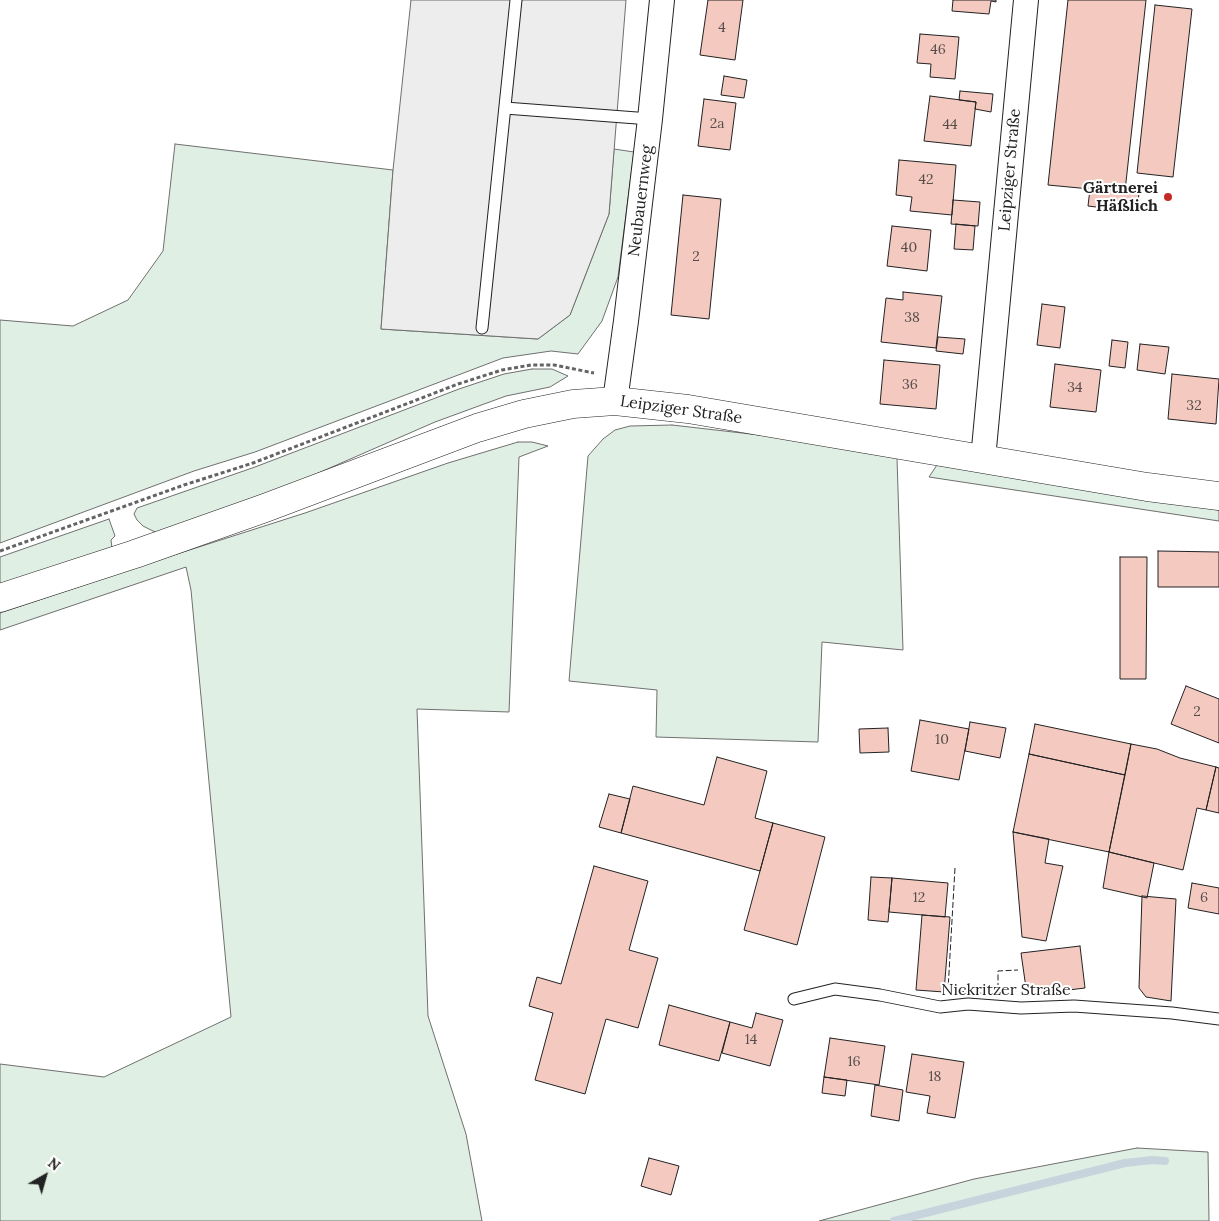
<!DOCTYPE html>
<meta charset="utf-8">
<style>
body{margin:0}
#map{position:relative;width:1219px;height:1221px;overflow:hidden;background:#fff;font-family:Lora,serif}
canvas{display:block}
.north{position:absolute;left:20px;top:1151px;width:50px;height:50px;-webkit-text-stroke:4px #fff;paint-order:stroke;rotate:38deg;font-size:14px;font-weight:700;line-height:20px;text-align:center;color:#222}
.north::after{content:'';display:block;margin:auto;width:18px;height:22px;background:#222;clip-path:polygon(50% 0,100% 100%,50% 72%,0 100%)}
</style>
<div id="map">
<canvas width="1219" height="1221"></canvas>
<div class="north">N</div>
</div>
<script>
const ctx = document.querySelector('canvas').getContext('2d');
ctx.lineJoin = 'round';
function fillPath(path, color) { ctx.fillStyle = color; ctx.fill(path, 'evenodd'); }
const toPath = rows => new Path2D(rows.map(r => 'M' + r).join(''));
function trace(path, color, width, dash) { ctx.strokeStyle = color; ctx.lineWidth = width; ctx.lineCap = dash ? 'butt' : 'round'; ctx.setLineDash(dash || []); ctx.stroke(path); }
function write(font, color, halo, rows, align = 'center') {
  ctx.font = font + ' Lora,serif'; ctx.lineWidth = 4; ctx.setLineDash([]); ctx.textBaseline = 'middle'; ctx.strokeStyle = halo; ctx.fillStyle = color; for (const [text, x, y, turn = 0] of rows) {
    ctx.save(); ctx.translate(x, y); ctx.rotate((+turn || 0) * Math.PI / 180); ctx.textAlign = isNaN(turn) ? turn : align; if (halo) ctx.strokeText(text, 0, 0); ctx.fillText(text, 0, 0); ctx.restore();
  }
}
const green = toPath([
 [175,144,393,170,381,329,538,339,570,315,609,214,614,149,634,152,618,277,602,321,578,354,551,351,503,358,255,452,194,471,0,543,0,320,73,326,128,300,163,251,175,144],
 [532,369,552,369,568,376,550,387,506,396,435,422,300,481,157,533,143,526,137,520,134,514,137,508,255,467,459,389,504,374,532,369],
 [672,425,768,436,897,458,903,650,822,642,818,742,656,737,657,690,569,681,588,456,603,439,615,430,630,426,672,425],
 [518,442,532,442,548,446,519,457,509,712,417,709,428,1016,466,1134,482,1221,0,1221,0,1064,104,1077,231,1017,191,590,186,567,0,630,0,613,180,553,305,513,448,463,518,442],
 [937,465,1219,510,1219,521,929,477,937,465],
 [109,519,115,536,111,540,112,548,0,586,0,557,109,519],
 [1137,1148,1208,1152,1209,1221,819,1221,974,1179,1137,1148]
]);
fillPath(green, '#e0efe3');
trace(green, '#6f6f6f', 1);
const parking = toPath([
 [411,0,626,0,609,214,570,315,538,339,381,329,393,170,411,0]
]);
fillPath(parking, '#ededed');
trace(parking, '#6f6f6f', 1);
trace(toPath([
 [894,1221,1125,1163,1152,1160,1165,1161]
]), '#c7d3dd', 8);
const building = toPath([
 [708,0,743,0,735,60,700,55,708,0],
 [953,0,996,0,996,2,991,1,989,14,952,11,953,0],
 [1068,0,1146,0,1125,191,1139,193,1137,212,1088,206,1090,189,1048,185,1068,0],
 [1155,5,1192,9,1173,177,1137,173,1155,5],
 [920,34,959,37,955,79,930,77,931,64,917,63,920,34],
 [724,76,747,80,744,98,721,95,724,76],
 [960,91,993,94,991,112,975,109,976,102,959,100,960,91],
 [930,96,976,102,971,146,924,141,930,96],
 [704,99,736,103,730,150,698,146,704,99],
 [899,160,956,165,952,215,910,211,912,197,896,195,899,160],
 [683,195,721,199,709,319,671,315,683,195],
 [953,200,980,202,978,226,951,224,953,200],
 [956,224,975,226,973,250,954,249,956,224],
 [892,226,931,230,927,271,887,266,892,226],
 [903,292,942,296,936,348,881,342,886,298,903,300,903,292],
 [1042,304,1065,307,1060,348,1037,345,1042,304],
 [938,337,965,339,963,354,936,351,938,337],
 [1112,340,1128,342,1125,368,1109,366,1112,340],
 [1140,344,1169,347,1165,374,1137,370,1140,344],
 [884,360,940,365,936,409,880,404,884,360],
 [1055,364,1101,370,1096,412,1050,407,1055,364],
 [1172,374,1219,379,1216,424,1168,419,1172,374],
 [1158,551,1219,552,1219,587,1158,587,1158,551],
 [1120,557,1147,557,1146,679,1120,679,1120,557],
 [1186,686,1219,699,1219,743,1171,724,1186,686],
 [920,720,969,729,959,780,911,771,920,720],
 [970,722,1006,728,1000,758,965,751,970,722],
 [1035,724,1131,744,1125,775,1029,754,1035,724],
 [888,728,889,752,860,753,859,729,888,728],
 [1131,744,1157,749,1180,758,1216,767,1206,810,1197,808,1183,870,1109,852,1131,744],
 [1029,754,1125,775,1109,852,1013,832,1029,754],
 [717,757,767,771,755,818,773,823,760,871,621,833,633,786,704,805,717,757],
 [1216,767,1219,768,1219,813,1206,810,1216,767],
 [609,794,630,799,621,833,599,827,609,794],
 [773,823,825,837,797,945,744,930,773,823],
 [1013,832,1049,839,1045,863,1063,866,1046,941,1022,937,1013,832],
 [1109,852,1154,863,1147,898,1103,888,1109,852],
 [594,866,648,881,629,950,658,958,638,1028,606,1019,585,1094,535,1080,553,1013,529,1006,537,977,561,984,594,866],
 [871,877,892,878,888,922,868,920,871,877],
 [892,878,948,883,945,917,889,912,892,878],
 [1192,883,1219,888,1219,914,1188,908,1192,883],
 [1142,896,1176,899,1171,1001,1146,997,1139,988,1142,896],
 [922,915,950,917,944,992,916,990,922,915],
 [1080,946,1085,988,1027,995,1021,953,1080,946],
 [669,1005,730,1022,719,1061,659,1045,669,1005],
 [756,1013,783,1020,770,1066,722,1053,730,1022,752,1028,756,1013],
 [830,1038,885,1046,879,1085,824,1077,830,1038],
 [912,1054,964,1062,955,1118,927,1113,930,1096,906,1092,912,1054],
 [824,1077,847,1080,845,1096,822,1093,824,1077],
 [875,1085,903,1090,899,1121,871,1116,875,1085],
 [649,1158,679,1166,671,1195,641,1186,649,1158]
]);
fillPath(building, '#f3c9c0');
trace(building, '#222', 1);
const service = toPath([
 [505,108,650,119],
 [482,328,516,0],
 [794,999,835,989,880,995,940,1007,968,1004,1021,1008,1074,1006,1172,1013,1219,1019]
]);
const minor = toPath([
 [615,401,626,321,650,119,662,0],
 [983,459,1026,0]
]);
const tertiary = toPath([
 [0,598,135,554,265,508,477,428,524,414,573,404,615,401,688,409,1147,487,1219,496]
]);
trace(service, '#222', 13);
trace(minor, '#222', 26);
trace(tertiary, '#222', 29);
trace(toPath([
 [0,551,184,485,253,463,458,384,502,370,531,365,554,365,594,373]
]), '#646464', 3, [4, 2.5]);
trace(service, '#fff', 11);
trace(minor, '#fff', 24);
trace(tertiary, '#fff', 28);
trace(toPath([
 [955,868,948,990,998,995,998,971,1018,970]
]), '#222', 1, [6, 2.5]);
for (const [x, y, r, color] of [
 [1168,197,5,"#c62828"]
]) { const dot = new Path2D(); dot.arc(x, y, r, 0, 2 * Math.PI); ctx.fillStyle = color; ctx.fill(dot); trace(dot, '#fff', 2); }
write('14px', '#564c4a', null, [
 ["4",722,28],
 ["46",938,50],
 ["2a",717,124],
 ["44",950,125],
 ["42",926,180],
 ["40",909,248],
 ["2",696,257],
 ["38",912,318],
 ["36",910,385],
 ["34",1075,388],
 ["32",1194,406],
 ["2",1197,712],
 ["10",942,740],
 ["12",919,898],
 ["6",1204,898],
 ["14",751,1040],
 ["16",854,1062],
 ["18",935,1077]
]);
write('16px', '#222', '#fff', [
 ["Leipziger Straße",1010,170,-85],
 ["Neubauernweg",641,201,-83],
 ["Leipziger Straße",681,410,8],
 ["Nickritzer Straße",1006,990]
]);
write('bold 16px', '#222', '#fff', [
 ["Gärtnerei",1158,188],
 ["Häßlich",1158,206]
], 'right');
</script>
